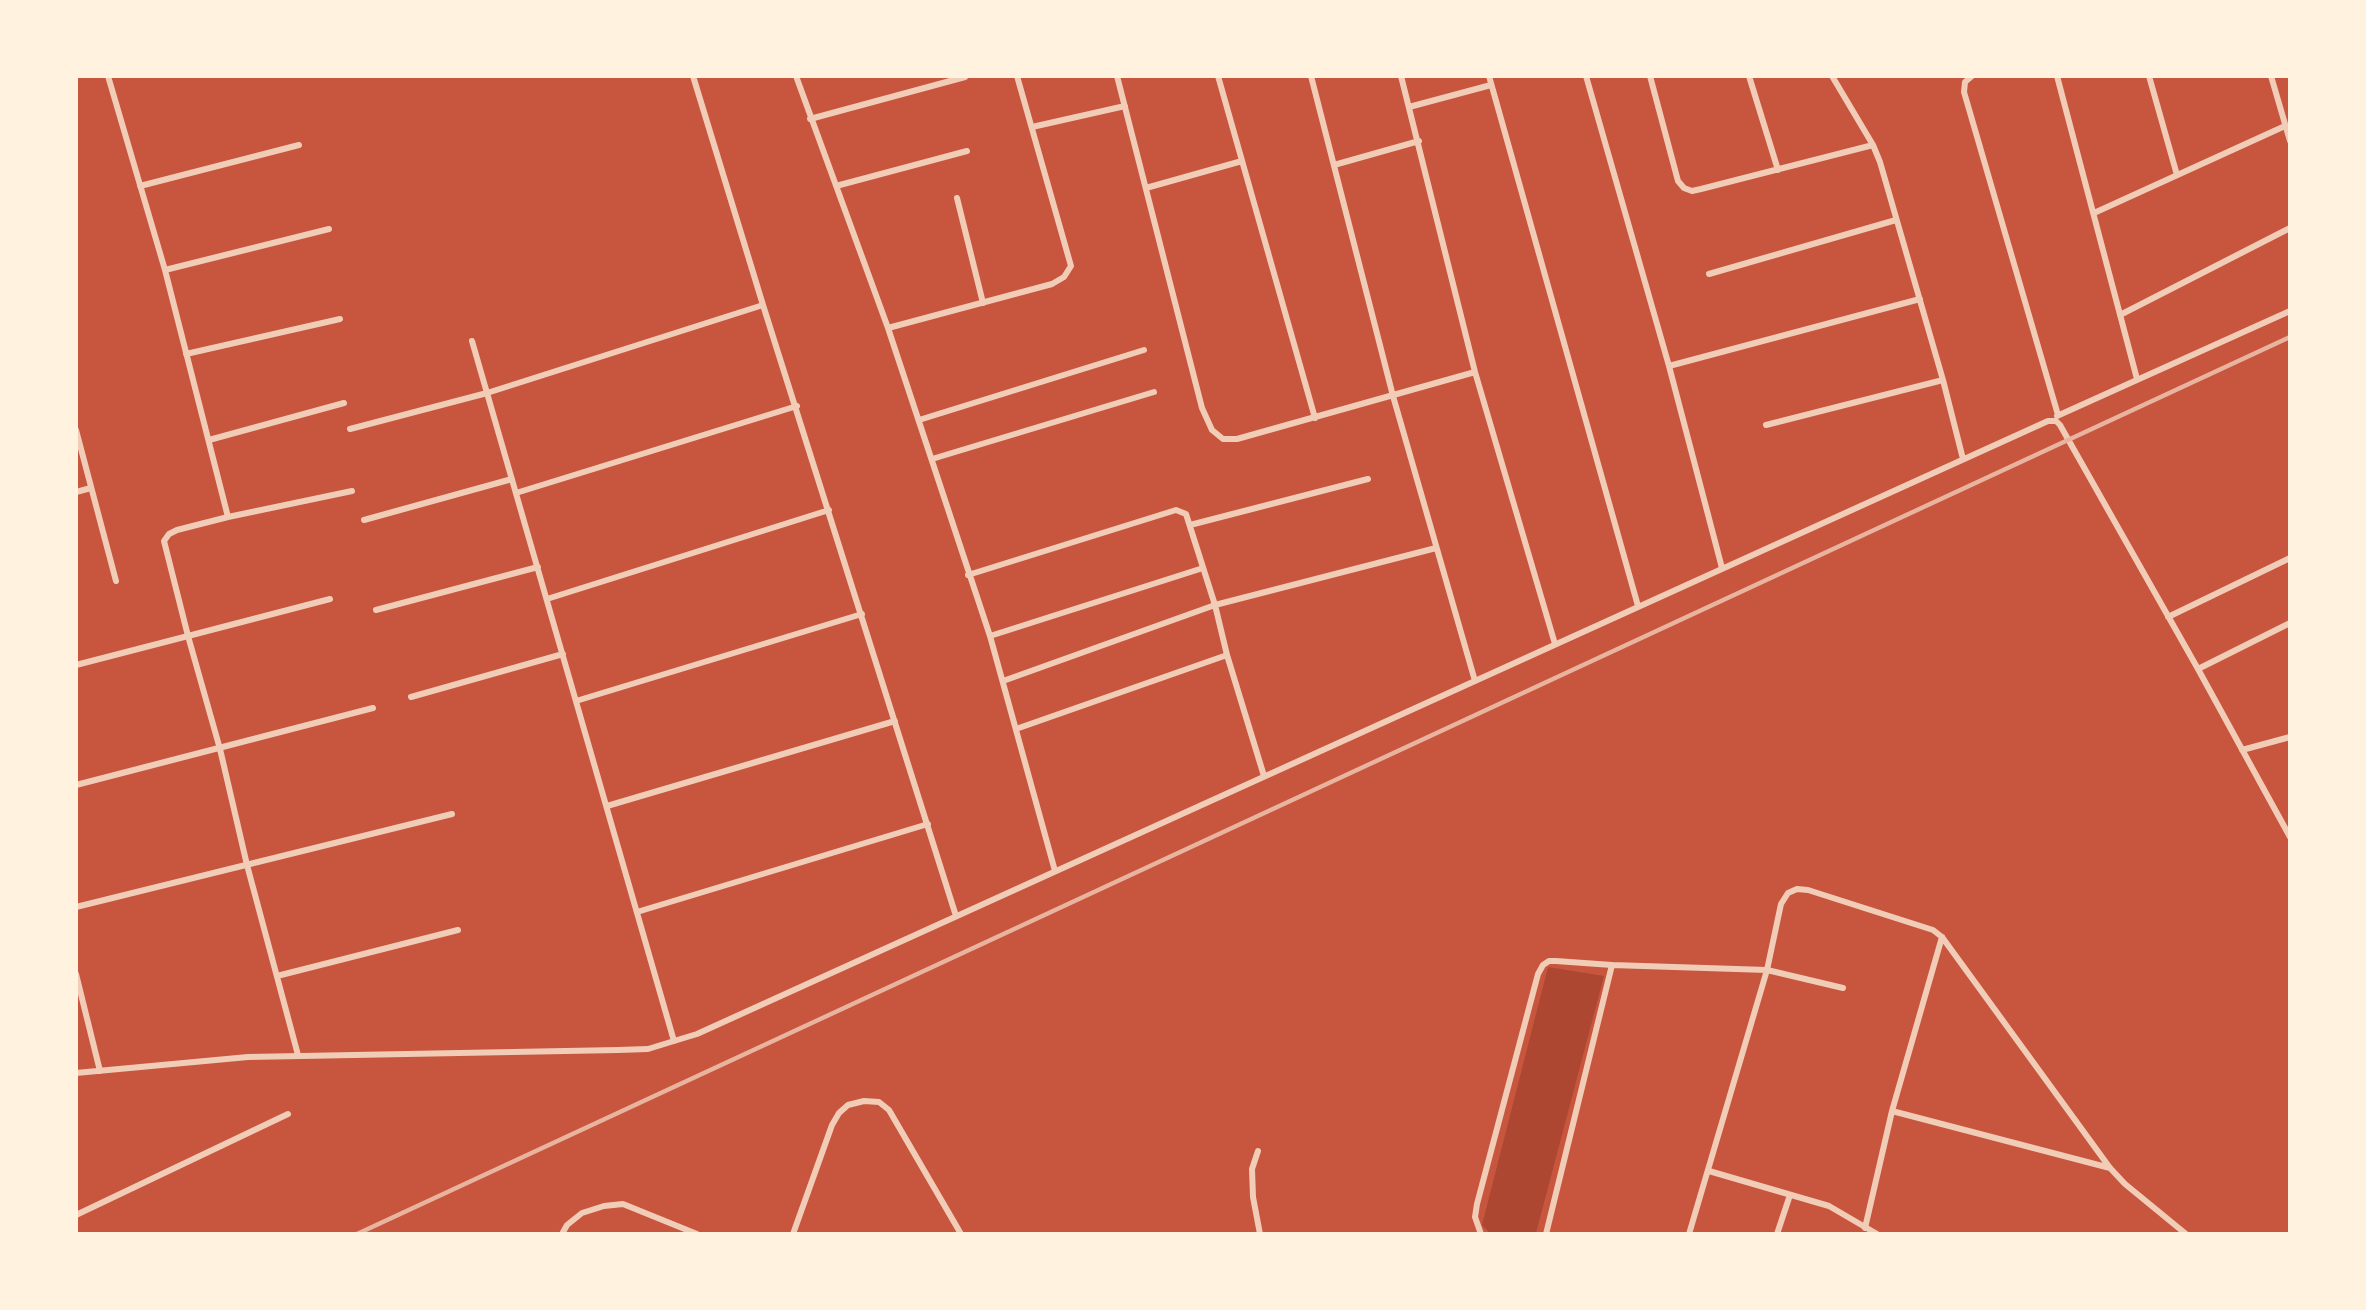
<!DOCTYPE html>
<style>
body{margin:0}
#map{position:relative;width:2366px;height:1310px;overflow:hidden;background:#c8553d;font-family:Mulish,sans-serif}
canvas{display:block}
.frame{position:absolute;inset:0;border:78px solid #fff3e0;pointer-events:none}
</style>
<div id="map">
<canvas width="2366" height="1310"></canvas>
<div class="frame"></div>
</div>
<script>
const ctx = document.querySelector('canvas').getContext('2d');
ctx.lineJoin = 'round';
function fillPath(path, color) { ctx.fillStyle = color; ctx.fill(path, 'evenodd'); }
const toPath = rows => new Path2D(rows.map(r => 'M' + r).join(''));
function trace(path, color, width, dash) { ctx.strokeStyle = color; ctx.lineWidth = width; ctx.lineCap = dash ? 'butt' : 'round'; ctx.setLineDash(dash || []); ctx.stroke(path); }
fillPath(toPath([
 [1548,967,1604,976,1536,1233,1490,1233,1482,1225]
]), '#ae4732');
trace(toPath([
 [108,76,165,270,228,517,177,530,169,534,164,541,188,636,330,599],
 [693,76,763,305,956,916],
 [796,76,888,328,990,636,1055,871],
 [1117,76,1202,408,1212,430,1223,439,1237,439,1475,372],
 [1218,76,1315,418],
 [1311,76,1393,396,1475,681],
 [1401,76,1475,372,1555,644],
 [1489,76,1638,606],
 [1586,76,1669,366,1722,568],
 [1650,76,1678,181,1684,188,1692,191,1701,189,1873,145],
 [1749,76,1778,170],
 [1832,76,1873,145,1880,162,1943,380,1963,459],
 [1972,76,1965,82,1964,92,2058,415],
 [2057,76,2137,379],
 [2149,76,2177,175],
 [2271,76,2290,141],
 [1409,107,1491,85],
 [810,119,965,77],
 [1032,127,1125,106],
 [1334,165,1419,141],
 [140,186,299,145],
 [836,186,967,151],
 [1146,188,1242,161],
 [957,198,983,303],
 [2094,213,2285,126],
 [165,270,329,229],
 [1709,274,1896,220],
 [2120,315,2290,228],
 [888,328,1052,284,1064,277,1071,266,1017,76],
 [472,341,674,1041],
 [186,354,340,319],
 [1669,366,1920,299],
 [2057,416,2290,311],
 [919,420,1144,350],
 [1766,425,1943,380],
 [350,429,487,393,763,305],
 [76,430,116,581],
 [209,440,344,403],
 [932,459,1154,392],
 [76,492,91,488],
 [516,493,797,406],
 [228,517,352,491],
 [364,520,512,479],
 [1190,525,1368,479],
 [968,575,1176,510,1186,514,1215,605,1227,655,1264,776],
 [547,599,829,510],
 [376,610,538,567],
 [2168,617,2290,558],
 [990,636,1203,568],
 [76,665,188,636,220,749,247,865,298,1055],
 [2198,669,2290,623],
 [1003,681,1215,605,1436,548],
 [411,697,563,654],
 [576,701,862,614],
 [1016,729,1227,655],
 [2242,750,2290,737],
 [76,785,373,708],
 [607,806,895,721],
 [76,907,452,814],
 [637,912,928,824],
 [76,974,100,1071],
 [277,976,458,930],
 [76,1073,248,1057,618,1050,648,1049,674,1041,697,1034,2048,421,2056,421,2060,425,2198,669,2290,837],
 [1892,1111,1942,937],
 [1258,1151,1252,1169,1253,1197,1260,1234],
 [1709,1171,1829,1206,1877,1234],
 [76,1215,288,1114],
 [1865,1228,1892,1111,2110,1168],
 [562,1234,567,1225,582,1213,604,1206,623,1204,697,1234],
 [793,1234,832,1125,839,1113,848,1105,864,1101,879,1102,889,1110,961,1234],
 [1481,1234,1475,1217,1477,1204,1538,974,1543,965,1549,961,1556,961,1612,965,1767,970,1843,988],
 [1546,1234,1612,965],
 [1689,1234,1767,970,1781,904,1788,893,1797,889,1808,890,1933,930,1942,937,2110,1168,2125,1184,2186,1234],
 [1777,1234,1790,1195]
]), '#f1ccb7', 6);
trace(toPath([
 [357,1234,2290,337]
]), '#e9b49f', 4.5);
</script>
